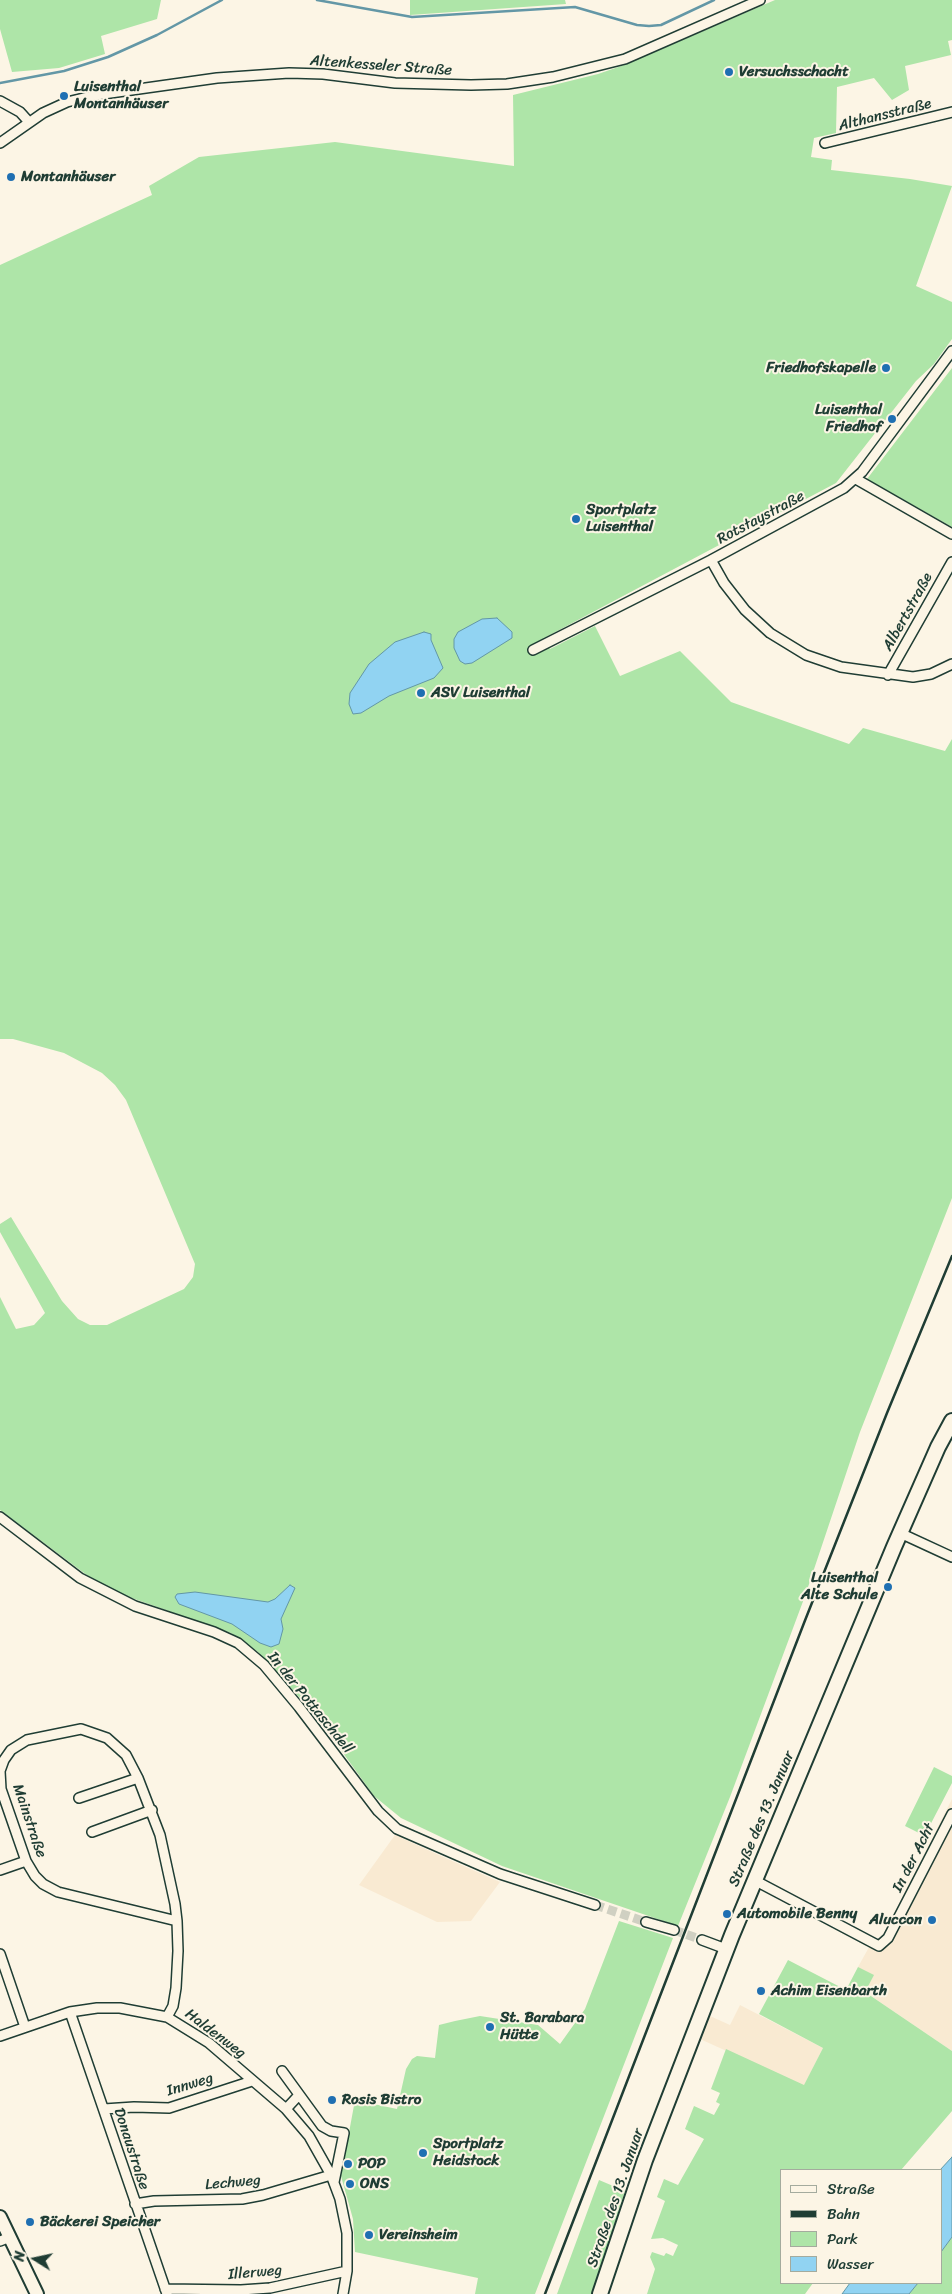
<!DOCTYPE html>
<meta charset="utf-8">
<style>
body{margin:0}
#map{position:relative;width:952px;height:2294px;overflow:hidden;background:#fcf5e5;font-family:Sriracha,sans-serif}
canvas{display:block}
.legend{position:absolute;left:780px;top:2169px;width:162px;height:115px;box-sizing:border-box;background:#fcf5e5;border:1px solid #a4ab9e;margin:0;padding:6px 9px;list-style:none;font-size:15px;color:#1f3d34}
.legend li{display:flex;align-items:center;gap:10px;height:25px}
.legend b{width:25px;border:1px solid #a4ab9e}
.north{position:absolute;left:10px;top:2234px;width:50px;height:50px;-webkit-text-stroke:4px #fcf5e5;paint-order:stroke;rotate:280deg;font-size:14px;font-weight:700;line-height:20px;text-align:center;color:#1f3d34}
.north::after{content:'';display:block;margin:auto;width:18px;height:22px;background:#1f3d34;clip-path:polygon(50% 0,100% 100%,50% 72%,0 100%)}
</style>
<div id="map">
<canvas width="952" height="2294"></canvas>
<ul class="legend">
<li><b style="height:6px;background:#fcf5e5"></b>Straße</li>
<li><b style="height:6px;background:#1f3d34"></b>Bahn</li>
<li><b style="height:14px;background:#aee5a8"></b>Park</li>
<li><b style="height:14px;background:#91d3f2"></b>Wasser</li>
</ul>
<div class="north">N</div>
</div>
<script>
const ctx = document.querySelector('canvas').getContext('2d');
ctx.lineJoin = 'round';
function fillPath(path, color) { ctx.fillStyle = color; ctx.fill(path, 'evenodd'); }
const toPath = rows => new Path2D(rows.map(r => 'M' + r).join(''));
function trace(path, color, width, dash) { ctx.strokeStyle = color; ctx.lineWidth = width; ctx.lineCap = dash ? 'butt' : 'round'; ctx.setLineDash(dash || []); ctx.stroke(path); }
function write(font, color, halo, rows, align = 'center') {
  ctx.font = font + ' Sriracha,sans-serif'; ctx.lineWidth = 4; ctx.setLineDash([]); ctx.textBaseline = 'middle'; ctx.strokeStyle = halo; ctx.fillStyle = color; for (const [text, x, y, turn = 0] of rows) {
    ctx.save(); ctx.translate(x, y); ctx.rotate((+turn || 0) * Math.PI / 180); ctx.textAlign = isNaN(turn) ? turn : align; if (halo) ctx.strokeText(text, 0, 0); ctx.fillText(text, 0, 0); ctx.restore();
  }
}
fillPath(toPath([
 [952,1799,952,2051,865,1992,858,1967,873,1940,879,1940,882,1937],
 [395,1835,441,1856,500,1882,471,1921,437,1922,359,1885],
 [740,2005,823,2048,804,2086,700,2039,710,2016,730,2025]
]), '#f9ead2');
fillPath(toPath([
 [0,0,161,0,157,19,101,36,105,54,59,68,12,72,0,29],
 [410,0,565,0,566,4,410,15],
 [775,0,952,0,952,40,948,41,951,55,905,66,909,90,892,100,874,78,837,87,836,133,814,138,811,157,832,160,831,170,910,179,952,186,916,286,952,302,952,339,934,364,916,381,836,483,544,638,550,649,595,626,620,676,680,651,731,702,849,744,863,728,945,751,952,739,952,1198,860,1432,805,1596,730,1797,678,1926,502,1866,401,1818,374,1796,317,1717,258,1652,231,1633,126,1596,92,1579,0,1510,0,1297,16,1329,34,1325,45,1313,0,1232,0,1224,11,1217,62,1301,78,1319,90,1325,107,1325,184,1289,193,1277,195,1264,126,1100,115,1085,102,1073,64,1053,13,1039,0,1039,0,265,152,195,149,186,199,157,335,142,514,166,513,95,598,74,627,64],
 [952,368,952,527,867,479],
 [934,1767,952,1776,952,1783,926,1833,921,1834,905,1826],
 [619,1921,673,1938,535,2294,475,2294,478,2278,355,2252,353,2219,341,2176,355,2100,397,2109,406,2069,412,2059,417,2056,435,2058,439,2025,455,2021,480,2016,538,2025,560,2044,585,2009],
 [788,1960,846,1990,858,1967,874,1975,865,1992,952,2051,952,2111,901,2170,781,2170,781,2283,813,2283,805,2294,647,2294,655,2269,650,2257,652,2252,664,2256,666,2253,673,2256,678,2245,663,2238,651,2239,665,2201,657,2197,664,2179,678,2185,704,2139,685,2129,694,2106,714,2115,720,2104,716,2102,720,2093,711,2089,726,2049,804,2085,823,2048,759,2014],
 [599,2180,625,2191,593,2294,557,2294],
 [952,2237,952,2294,909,2294,918,2283,941,2283,941,2252]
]), '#aee5a8');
const water = toPath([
 [497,618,512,632,512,638,472,663,465,664,460,661,454,648,454,639,458,632,482,619,497,618],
 [424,632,431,634,431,640,443,668,434,678,389,696,361,713,353,714,349,704,350,693,369,664,395,642,424,632],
 [290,1585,295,1588,281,1619,283,1629,279,1644,271,1647,260,1643,232,1624,179,1604,175,1597,177,1594,195,1592,268,1602,275,1599,290,1585],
 [952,2157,952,2237,941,2252,940,2170,952,2157],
 [850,2283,918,2283,909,2294,842,2294,850,2283]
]);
fillPath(water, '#91d3f2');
trace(water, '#6397a6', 1);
trace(toPath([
 [317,0,412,17,575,7,637,25,649,26,661,25,714,0],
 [0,83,64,71,108,57,157,35,222,0]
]), '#6397a6', 2.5);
trace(toPath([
 [595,1905,646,1922],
 [674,1930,702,1940]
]), '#d0d0c2', 9, [9, 4.5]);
const street = toPath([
 [0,101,20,112,29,122],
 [0,143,43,113,67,102,96,95,217,78,289,73,323,74,395,83,471,85,507,84,553,77,625,59,760,0],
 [825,143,952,112],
 [856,479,952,534],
 [711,560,724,583,745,610,770,633,806,655,841,667,913,677,931,674,952,664],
 [533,650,711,560,844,488,862,472,952,351],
 [888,675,952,562],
 [0,1517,80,1578,135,1606,214,1632,238,1643,264,1665,299,1707,378,1811,397,1829,500,1874,595,1905],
 [900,1533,952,1557],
 [79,1798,138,1778],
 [92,1832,152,1810],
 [0,1870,26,1861],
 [754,1880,879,1946,888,1938,952,1814],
 [646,1922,674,1930],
 [702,1940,726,1949],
 [0,1954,25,2027],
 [70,2012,167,2294],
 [167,2017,173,2006,176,1988,178,1951,177,1921,175,1904,160,1835,138,1778,126,1755,107,1738,81,1729,27,1740,11,1750,4,1760,0,1771,1,1789,26,1861,35,1876,43,1884,58,1892,177,1921],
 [0,2036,70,2012,97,2008,120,2008,167,2017,209,2043,286,2109,309,2136,331,2175,340,2199,347,2233,347,2271,343,2294],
 [282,2071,322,2126,331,2131,344,2133,334,2182],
 [104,2109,134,2107,169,2108,252,2081],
 [286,2109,299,2095],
 [135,2204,154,2201,242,2199,263,2195,331,2175],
 [0,2241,10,2237],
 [165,2289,241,2290,270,2288,347,2271]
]);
const secondary = toPath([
 [0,2217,37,2294]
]);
const primary = toPath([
 [600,2294,645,2160,732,1935,894,1547,938,1447,952,1421]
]);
trace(street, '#1f3d34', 12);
trace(secondary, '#1f3d34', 16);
trace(primary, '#1f3d34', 18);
trace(street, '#fcf5e5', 9);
trace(secondary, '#fcf5e5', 12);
trace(primary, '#fcf5e5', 14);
trace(toPath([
 [545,2294,804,1623,887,1413,952,1256]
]), '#1f3d34', 2.5);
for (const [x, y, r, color] of [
 [729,72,5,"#1f6fb2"],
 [64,96,5,"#1f6fb2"],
 [11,177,5,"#1f6fb2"],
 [886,368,5,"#1f6fb2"],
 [892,419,5,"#1f6fb2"],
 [576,519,5,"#1f6fb2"],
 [421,693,5,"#1f6fb2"],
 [888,1587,5,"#1f6fb2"],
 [727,1914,5,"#1f6fb2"],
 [932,1920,5,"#1f6fb2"],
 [761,1991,5,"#1f6fb2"],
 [490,2027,5,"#1f6fb2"],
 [332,2100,5,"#1f6fb2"],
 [423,2153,5,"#1f6fb2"],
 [348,2164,5,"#1f6fb2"],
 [350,2184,5,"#1f6fb2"],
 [30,2222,5,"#1f6fb2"],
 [369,2235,5,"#1f6fb2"]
]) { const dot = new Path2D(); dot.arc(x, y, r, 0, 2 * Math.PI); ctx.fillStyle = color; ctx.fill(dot); trace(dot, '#fcf5e5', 2); }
write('15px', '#1f3d34', '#fcf5e5', [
 ["Altenkesseler Straße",381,66,4],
 ["Althansstraße",885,115,-14],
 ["Rotstaystraße",761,518,-28],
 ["Albertstraße",908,612,-61],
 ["In der Pottaschdell",310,1703,51],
 ["Straße des 13. Januar",762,1819,-67],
 ["Mainstraße",29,1821,71],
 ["In der Acht",914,1858,-63],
 ["Haldenweg",215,2034,37],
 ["Innweg",190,2085,-17],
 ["Donaustraße",131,2149,72],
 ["Lechweg",233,2183,-5],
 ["Straße des 13. Januar",616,2198,-71],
 ["Illerweg",255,2273,-5]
]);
write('bold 15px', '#1f3d34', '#fcf5e5', [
 ["Versuchsschacht",739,72],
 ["Luisenthal",74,87],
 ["Montanhäuser",74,104],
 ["Montanhäuser",21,177],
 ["Friedhofskapelle",876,368,"right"],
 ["Luisenthal",882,410,"right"],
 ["Friedhof",882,427,"right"],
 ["Sportplatz",586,510],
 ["Luisenthal",586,527],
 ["ASV Luisenthal",431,693],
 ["Luisenthal",878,1578,"right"],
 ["Alte Schule",878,1595,"right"],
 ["Automobile Benny",737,1914],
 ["Aluccon",922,1920,"right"],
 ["Achim Eisenbarth",771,1991],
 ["St. Barabara",500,2018],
 ["Hütte",500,2035],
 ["Rosis Bistro",342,2100],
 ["Sportplatz",433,2144],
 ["Heidstock",433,2161],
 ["POP",358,2164],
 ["ONS",360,2184],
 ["Bäckerei Speicher",40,2222],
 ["Vereinsheim",379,2235]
], 'left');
</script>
